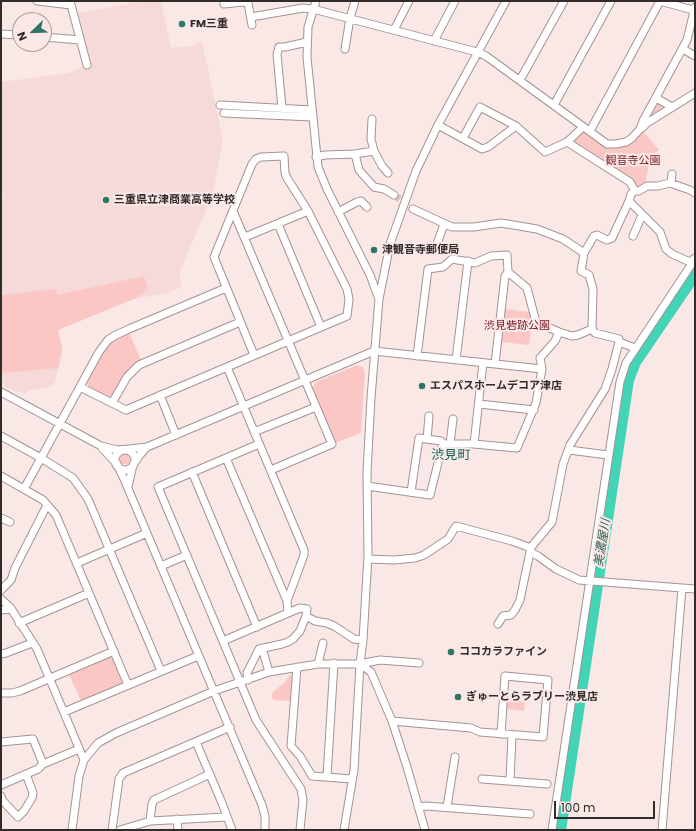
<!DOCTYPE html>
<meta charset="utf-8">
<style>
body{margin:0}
#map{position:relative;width:696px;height:831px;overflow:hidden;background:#fae8e7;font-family:Poppins,sans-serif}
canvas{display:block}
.frame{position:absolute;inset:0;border:2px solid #312b2a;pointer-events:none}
.north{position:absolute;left:12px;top:12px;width:40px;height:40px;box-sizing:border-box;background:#fae8e7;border:1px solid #aa9c9b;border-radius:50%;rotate:247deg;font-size:11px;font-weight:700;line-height:16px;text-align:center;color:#312b2a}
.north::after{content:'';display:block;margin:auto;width:14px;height:18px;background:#317465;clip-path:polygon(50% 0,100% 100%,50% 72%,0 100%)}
.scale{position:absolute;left:554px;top:801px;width:101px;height:18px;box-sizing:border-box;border:2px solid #312b2a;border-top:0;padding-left:5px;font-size:12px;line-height:14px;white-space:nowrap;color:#312b2a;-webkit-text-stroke:3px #fae8e7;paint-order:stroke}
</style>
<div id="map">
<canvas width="696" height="831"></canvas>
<div class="frame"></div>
<div class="north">N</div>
<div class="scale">100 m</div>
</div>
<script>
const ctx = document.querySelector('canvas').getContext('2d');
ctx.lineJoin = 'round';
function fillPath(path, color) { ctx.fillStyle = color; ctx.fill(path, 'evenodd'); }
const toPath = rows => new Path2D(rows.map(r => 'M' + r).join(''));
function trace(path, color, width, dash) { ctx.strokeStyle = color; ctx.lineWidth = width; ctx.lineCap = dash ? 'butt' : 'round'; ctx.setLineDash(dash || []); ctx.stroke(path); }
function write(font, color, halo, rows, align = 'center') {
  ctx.font = font + ' Poppins,"Noto Sans JP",sans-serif'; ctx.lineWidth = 4; ctx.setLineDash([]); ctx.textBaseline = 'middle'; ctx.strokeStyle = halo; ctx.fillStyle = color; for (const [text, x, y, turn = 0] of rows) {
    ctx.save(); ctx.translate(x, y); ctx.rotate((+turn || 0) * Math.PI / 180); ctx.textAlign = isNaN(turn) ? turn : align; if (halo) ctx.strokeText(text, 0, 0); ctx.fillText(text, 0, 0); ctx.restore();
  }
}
fillPath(toPath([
 [144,1,161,1,171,48,193,46,202,41,223,140,212,196,180,271,181,287,167,293,134,299,58,330,62,347,62,355,54,385,44,388,29,390,26,393,17,392,6,387,1,379,1,204,3,194,1,192,1,82,68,73,90,64,77,13]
]), '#f5dad9');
fillPath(toPath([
 [659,102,668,107,651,118,650,115,656,103],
 [643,131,659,150,654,154,650,161,646,179,647,184,639,189,631,180,574,144,574,139,582,133,587,132,606,146,634,140],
 [144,276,148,290,142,293,136,298,58,330,62,347,58,368,1,373,1,295,56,289,57,295],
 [504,309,530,312,532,320,529,345,501,342],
 [129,332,141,360,127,372,113,395,107,398,89,389,87,383,87,380,103,351,112,342,123,334],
 [357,365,363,367,365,372,361,433,335,443,312,389,316,382],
 '119.5 459a5.5 5.5 0 1 1 11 0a5.5 5.5 0 1 1-11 0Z',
 [109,657,114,659,123,681,122,683,81,701,69,674],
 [290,674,293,678,291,701,274,700,272,698,272,693,285,682],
 [506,701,525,702,524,711,506,709]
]), '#fbc7c5');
trace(toPath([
 [560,830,628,380,635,362,695,274]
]), '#41d4b7', 12);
trace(toPath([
 [394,195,413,209]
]), '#d2c2c1', 7, [7, 3.5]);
const minor = toPath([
 [37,1,71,5],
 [70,1,87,65],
 [316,1,308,27,307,57,318,167,327,189,370,275,379,299],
 [660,1,693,10],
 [224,4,243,2,248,3,252,25],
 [251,17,303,8,313,9,477,52,486,56,607,144,616,144,626,142,632,138,640,129,643,121,687,40,695,7],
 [394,30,409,1],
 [1,34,20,35],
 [44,37,80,40],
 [434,41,455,1],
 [345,49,350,18,355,1],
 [683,49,695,56],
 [520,80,564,1],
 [656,98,672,107],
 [220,105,312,110],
 [554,105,611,1],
 [282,108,277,54,279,47,285,47,307,42],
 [224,113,312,117],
 [372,119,371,139,374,151,382,166,388,173],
 [438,125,482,149,488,147,516,126],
 [642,128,647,123,695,93],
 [590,131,660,1],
 [463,138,480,107,516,126,545,152,567,142,583,127],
 [567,142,630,182,635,191,631,194,629,201,660,232,666,249,672,254,690,262],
 [355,154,359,170,374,187,384,189,394,195],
 [316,157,325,155,355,154,374,151],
 [671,183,672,174],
 [635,191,639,191,647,186,658,186,670,183,690,190,695,193],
 [413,209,452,227,474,227,501,223,537,229,563,239,584,253,581,271,589,275,593,289,592,329],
 [233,211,332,444,271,470],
 [338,212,357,202,361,201,367,207],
 [278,224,321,327],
 [633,236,642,215],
 [245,237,308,211],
 [435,250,444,224],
 [584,253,594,236,597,235,607,240,612,238,629,201],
 [559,332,572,336,578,335,592,329,595,333,619,339,619,342,635,348],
 [619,342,612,369,605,389,570,445,563,464,552,522,532,546,530,552,538,556,556,569,579,580,695,589],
 [417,356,428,269,443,267,452,259,475,263,491,256,507,255,508,272,505,276,495,364],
 [456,360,468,261],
 [227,367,304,550,304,555,287,601],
 [80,387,126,410,347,316,349,299,347,289,308,211,287,178,285,173,284,156,261,157,256,159,252,164,214,257,254,355],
 [1,392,101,446,117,450,129,449,147,447,374,351,542,369],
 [160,395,176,435],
 [112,403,127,377,139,365,240,322],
 [479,404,534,410],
 [254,432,316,407],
 [1,436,41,458,73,478,88,499,161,671],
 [427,439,429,416],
 [259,444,158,487,256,720,301,789,303,800,300,830],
 [450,444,453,419],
 [474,444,483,363],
 [102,448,117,464,124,479,262,805,265,816,265,830],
 [569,450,608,455],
 '115 460a10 10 0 1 1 20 0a10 10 0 1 1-20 0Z',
 [192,472,257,627],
 [1,476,43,500,56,515,128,685],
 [367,486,430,495,442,447,444,444,474,444,517,448,536,403,542,369,540,358,555,341,559,332,536,322,527,288,508,272],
 [128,487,133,465,139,456,147,447],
 [24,489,99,352,108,340,114,336,129,329,226,288],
 [411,492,419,438,441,441,444,444],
 [1,518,10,522],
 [368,559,394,560,415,558,424,555,448,539,456,526,512,541,531,548],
 [77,563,147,533],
 [161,566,187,555],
 [1,590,11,580,15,568,47,505],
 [1,599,10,607,37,649,84,760],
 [1,610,11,609],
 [306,616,315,621,327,623,334,626,354,639,363,640],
 [19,623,89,593],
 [498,624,503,616,511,615,515,610,520,600,530,552],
 [223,641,288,613,287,601,226,458],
 [262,648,269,672],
 [1,654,6,653,32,643],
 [318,664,323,643],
 [360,664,371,672,392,721,407,767,425,830],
 [297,667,291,746,300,756,312,776,352,779],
 [248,680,247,673,259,649,282,644,288,642,293,639,300,631,306,616,307,609,300,608,288,613],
 [1,693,12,693,20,691,114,651],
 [64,712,198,656],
 [392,721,471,728,480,732,543,737,548,680,505,676,501,734],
 [1,742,33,739,43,764],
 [196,742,222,803,232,830],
 [327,777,334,663],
 [482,779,547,784],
 [510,781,512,735],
 [1,785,38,769,43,764,79,749],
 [1,796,3,801,18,817,24,811,32,798,33,793,26,774],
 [418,807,426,806,530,814],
 [447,807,455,757],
 [177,819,178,830],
 [150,821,152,804,154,800,210,774],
 [72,830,79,776,84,760,98,743,116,733,214,691,269,672,318,664,360,664,380,660,419,663],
 [112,830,119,779,123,773,230,727],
 [120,830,150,821,226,817],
 [344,830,354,770,360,664,363,640,368,556,367,472,371,398,379,299,390,244,416,171,438,125,506,1],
 [552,830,620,382,626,363,691,265,690,262,695,258],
 [662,830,682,588]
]);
trace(minor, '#a39392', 9);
trace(minor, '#fff', 7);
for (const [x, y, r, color] of [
 [182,24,4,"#317465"],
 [106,200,4,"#317465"],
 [374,250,4,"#317465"],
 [422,386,4,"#317465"],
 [451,652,4,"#317465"],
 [458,697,4,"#317465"]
]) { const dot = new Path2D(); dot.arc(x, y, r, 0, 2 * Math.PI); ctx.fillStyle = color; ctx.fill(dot); trace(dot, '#fae8e7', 1.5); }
write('bold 11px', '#312b2a', '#fae8e7', [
 ["FM三重",190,24],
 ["三重県立津商業高等学校",114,200],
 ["津観音寺郵便局",382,250],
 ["エスパスホームデコア津店",430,386],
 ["ココカラファイン",459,652],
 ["ぎゅーとらラブリー渋見店",466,697]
], 'left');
write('11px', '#791c25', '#fae8e7', [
 ["観音寺公園",633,161],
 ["渋見砦跡公園",517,326]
]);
write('italic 12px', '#286155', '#fae8e7', [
 ["美濃屋川",603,543,-81]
]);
write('13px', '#0e6455', '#fae8e7', [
 ["渋見町",451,456]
]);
</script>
